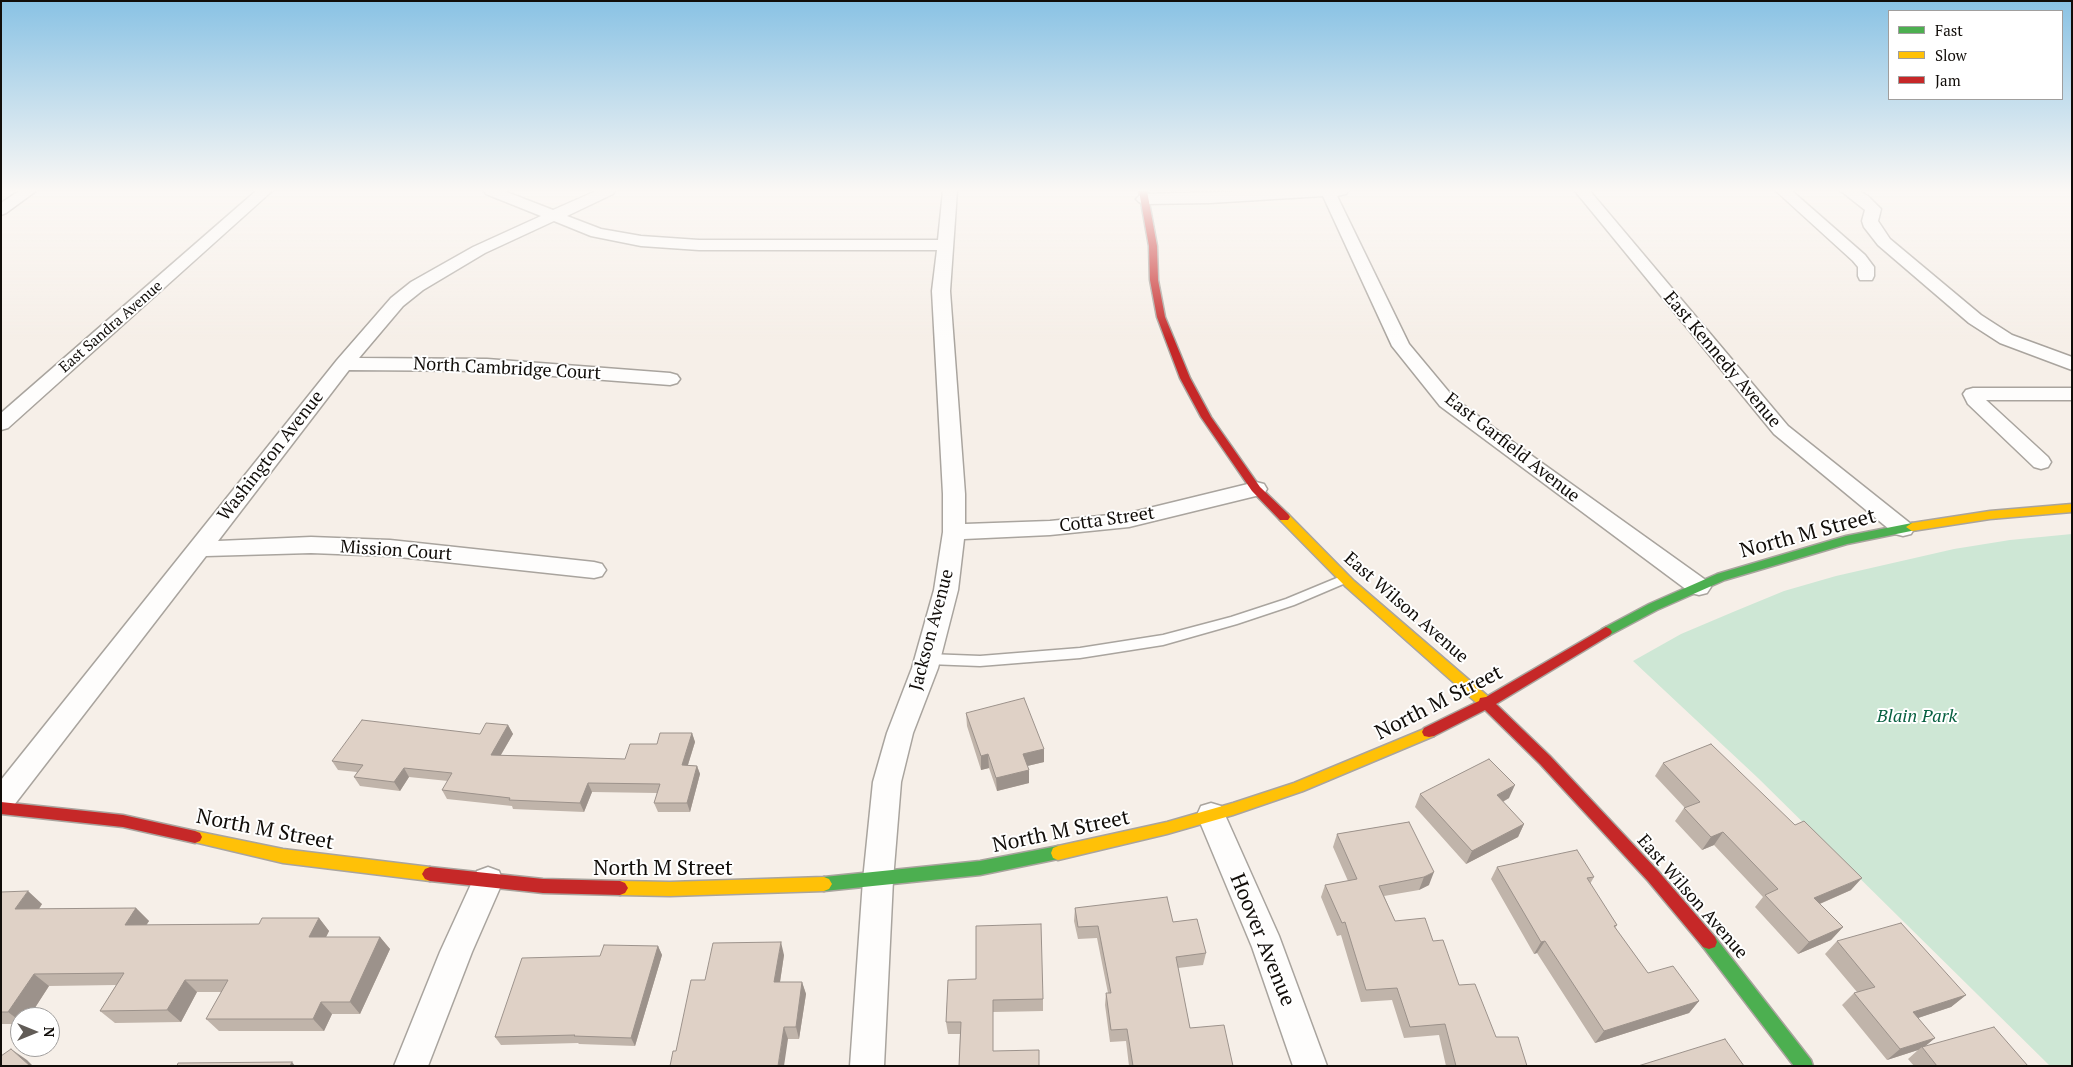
<!DOCTYPE html>
<style>
body{margin:0}
#map{position:relative;width:2073px;height:1067px;overflow:hidden;background:#f6efe8;font-family:"PT Serif",serif}
canvas{display:block}
.frame{position:absolute;inset:0;border:2px solid #110d09;pointer-events:none}
.legend{position:absolute;left:1888px;top:10px;width:175px;height:90px;box-sizing:border-box;background:#fff;border:1px solid #a09e9d;margin:0;padding:6px 9px;list-style:none;font-size:15px;color:#110d09}
.legend li{display:flex;align-items:center;gap:10px;height:25px}
.legend b{width:25px;border:1px solid #a09e9d}
.north{position:absolute;left:10px;top:1007px;width:50px;height:50px;box-sizing:border-box;background:#fff;border:1px solid #a09e9d;border-radius:50%;rotate:90deg;font-size:14px;font-weight:700;line-height:20px;text-align:center;color:#110d09}
.north::after{content:'';display:block;margin:auto;width:18px;height:22px;background:#615c57;clip-path:polygon(50% 0,100% 100%,50% 72%,0 100%)}
</style>
<div id="map">
<canvas width="2073" height="1067"></canvas>
<div class="frame"></div>
<ul class="legend">
<li><b style="height:6px;background:#4caf50"></b>Fast</li>
<li><b style="height:6px;background:#ffc107"></b>Slow</li>
<li><b style="height:6px;background:#c62828"></b>Jam</li>
</ul>
<div class="north">N</div>
</div>
<script>
const ctx = document.querySelector('canvas').getContext('2d');
ctx.lineJoin = 'round';
function fillPath(path, color) { ctx.fillStyle = color; ctx.fill(path, 'evenodd'); }
const toPath = rows => new Path2D(rows.map(r => 'M' + r).join(''));
function trace(path, color, width, dash) { ctx.strokeStyle = color; ctx.lineWidth = width; ctx.lineCap = dash ? 'butt' : 'round'; ctx.setLineDash(dash || []); ctx.stroke(path); }
function write(font, color, halo, rows, align = 'center') {
  ctx.font = font + ' "PT Serif",serif'; ctx.lineWidth = 4; ctx.setLineDash([]); ctx.textBaseline = 'middle'; ctx.strokeStyle = halo; ctx.fillStyle = color; for (const [text, x, y, turn = 0] of rows) {
    ctx.save(); ctx.translate(x, y); ctx.rotate((+turn || 0) * Math.PI / 180); ctx.textAlign = isNaN(turn) ? turn : align; if (halo) ctx.strokeText(text, 0, 0); ctx.fillText(text, 0, 0); ctx.restore();
  }
}
fillPath(toPath([
 [2072,534,2072,1066,2050,1066,1758,778,1633,661,1681,634,1733,612,1784,591,1836,576,1954,549,2010,540]
]), '#cee7d5');
const lane = toPath([
 [1344,575,1350,579,1348,582,1294,605,1237,624,1163,645,1080,658,980,666,928,664,924,662,922,659,924,656,928,654,980,656,1080,648,1163,635,1231,617,1286,599,1344,575]
]);
const street = toPath([
 [19,191,36,191,6,213,1,215,1,203,19,191],
 [256,191,272,191,8,428,1,430,1,413,256,191],
 [484,191,504,191,553,210,596,191,615,191,613,194,567,216,601,229,641,236,699,240,938,240,943,191,957,191,950,291,965,494,965,524,1050,521,1129,513,1256,482,1264,484,1267,489,1264,494,1129,527,1050,535,964,539,958,590,938,668,913,733,901,782,893,880,884,1066,850,1066,863,880,873,782,887,733,912,668,934,590,943,532,943,494,932,291,937,250,699,250,641,246,591,236,554,221,485,253,423,290,403,306,359,358,487,359,670,373,677,375,680,379,677,383,670,385,487,371,349,370,218,541,311,537,390,540,594,562,602,564,606,570,602,576,594,578,390,556,311,553,206,556,11,809,1,813,1,780,337,360,391,298,411,282,473,247,541,216,486,194,484,191],
 [1257,191,1348,191,1346,194,1337,196,1409,344,1454,398,1521,448,1707,581,1711,587,1707,593,1699,595,1691,593,1440,406,1392,346,1323,196,1210,203,1144,204,1139,202,1136,199,1139,196,1144,194,1257,191],
 [1575,191,1590,191,1788,426,1911,524,1914,529,1911,534,1903,536,1895,534,1774,434,1575,191],
 [1776,191,1792,191,1865,255,1874,267,1874,276,1872,280,1860,280,1858,276,1858,267,1853,261,1776,191],
 [1841,191,1859,191,1868,196,1881,209,1878,221,1890,239,1981,315,2012,335,2072,357,2072,370,2000,343,1969,323,1878,245,1864,227,1862,221,1865,210,1841,191],
 [1973,388,2072,388,2072,400,1986,400,2048,457,2051,462,2048,467,2041,469,2034,467,1968,404,1963,394,1966,390,1973,388],
 [1211,803,1221,806,1279,936,1327,1066,1293,1066,1252,947,1197,815,1201,806,1211,803],
 [488,867,499,871,503,881,472,952,428,1066,394,1066,440,952,477,871,488,867]
]);
const fast = toPath([
 [1912,523,1916,524,1918,527,1916,530,1847,544,1725,580,1657,610,1610,635,1606,637,1602,635,1600,632,1602,629,1649,604,1717,574,1846,536,1912,523],
 [1058,846,1063,848,1065,853,1063,858,980,875,824,891,819,889,816,884,819,879,824,877,980,861,1058,846],
 [1709,935,1715,937,1811,1060,1813,1066,1794,1066,1703,947,1701,942,1703,937,1709,935]
]);
const slow = toPath([
 [2072,504,2072,512,1990,519,1912,531,1906,527,1912,523,1990,511,2072,504],
 [1284,513,1288,514,1354,581,1490,698,1492,702,1490,706,1485,707,1480,706,1346,587,1280,520,1278,517,1284,513],
 [1429,727,1434,728,1436,732,1434,736,1303,791,1233,815,1167,834,1058,860,1053,858,1051,853,1053,848,1058,846,1167,822,1233,803,1294,783,1429,727],
 [195,831,283,849,430,867,435,869,438,874,435,879,430,881,283,863,190,841,188,837,190,833,195,831],
 [824,877,829,879,832,884,829,889,824,891,670,896,620,895,615,893,612,888,615,883,620,881,670,882,824,877]
]);
const jam = toPath([
 [1139,191,1147,191,1157,246,1158,280,1165,317,1190,378,1211,417,1260,487,1288,514,1290,517,1288,520,1280,520,1252,491,1201,417,1180,378,1157,317,1150,280,1149,246,1139,191],
 [1606,627,1610,629,1612,632,1610,635,1496,704,1550,756,1658,871,1715,937,1717,942,1715,947,1709,949,1703,947,1648,881,1540,764,1485,710,1434,736,1429,737,1424,736,1422,732,1424,728,1479,701,1480,698,1486,697,1606,627],
 [1,802,123,815,195,831,200,833,202,837,200,841,195,843,123,827,1,814,1,802],
 [430,867,543,879,620,881,625,883,628,888,625,893,620,895,543,893,430,881,425,879,422,874,425,869,430,867]
]);
trace(lane, '#a9a49e', 3);
trace(street, '#a9a49e', 3);
trace(fast, '#a9a49e', 3);
trace(slow, '#a9a49e', 3);
trace(jam, '#a9a49e', 3);
fillPath(lane, '#fefdfc');
fillPath(street, '#fefdfc');
fillPath(fast, '#4caf50');
fillPath(slow, '#ffc107');
fillPath(jam, '#c62828');
fillPath(toPath([
 [966,713,1044,749,1044,762,1027,766,1029,783,997,791,989,768,981,770,967,726],
 [508,725,513,734,501,755,625,759,657,744,692,733,695,742,688,765,697,766,700,774,690,812,658,812,654,803,657,793,592,792,584,812,513,809,512,806,447,799,442,790,448,781,409,777,400,791,360,786,354,777,357,772,338,770,332,761,480,734],
 [1663,763,1851,890,1820,904,1843,927,1831,940,1798,954,1755,907,1763,897,1714,845,1702,850,1675,821,1684,808,1685,808,1655,776],
 [1420,794,1509,798,1503,802,1524,824,1518,837,1466,864,1415,807],
 [1409,822,1429,885,1419,890,1384,896,1395,921,1433,941,1459,985,1496,1037,1527,1066,1446,1066,1439,1035,1404,1038,1392,1000,1361,1002,1341,935,1337,936,1321,897,1325,885,1348,881,1333,847,1337,834],
 [1497,867,1594,877,1590,884,1617,925,1615,928,1648,973,1699,1001,1689,1013,1595,1043,1537,953,1534,954,1491,879],
 [1,892,42,904,39,909,136,908,149,921,146,925,259,924,319,918,329,931,326,937,380,937,390,949,360,1014,332,1014,324,1031,219,1031,206,1019,221,992,197,992,181,1022,115,1023,100,1011,116,985,49,986,29,1017,20,1017,20,1024,1,1024],
 [1075,908,1173,922,1206,953,1203,965,1178,968,1190,1028,1233,1066,1129,1066,1126,1041,1110,1042,1105,1005,1106,993,1108,993,1097,938,1078,939,1074,921],
 [1837,941,1966,995,1951,1007,1918,1018,1935,1038,1925,1046,2028,1066,1914,1066,1908,1059,1918,1050,1887,1060,1842,1005,1854,993,1857,992,1825,954],
 [658,946,662,955,635,1046,579,1044,578,1043,501,1045,495,1037,600,956],
 [784,955,780,982,802,982,806,994,799,1039,788,1039,676,1051,705,980],
 [948,980,1043,999,1043,1011,993,1012,993,1051,959,1066,960,1034,948,1034,946,1022]
]), '#c0b4aa');
fillPath(toPath([
 [508,725,513,734,496,763,491,755],
 [692,733,695,742,685,774,682,765],
 [1044,749,1044,762,1023,767,1023,754],
 [988,754,989,768,981,770,981,756],
 [697,766,700,774,690,812,687,803],
 [404,768,409,777,400,791,394,782],
 [1029,770,1029,783,997,791,996,778],
 [588,783,592,792,584,812,580,803],
 [1515,785,1509,798,1491,808,1497,795],
 [1524,824,1518,837,1466,864,1472,851],
 [1723,832,1714,845,1702,850,1711,837],
 [1434,872,1429,885,1419,890,1424,877],
 [1862,878,1851,890,1803,911,1814,898],
 [28,891,42,904,30,922,15,909],
 [136,908,149,921,138,938,125,925],
 [319,918,329,931,320,949,309,937],
 [1843,927,1831,940,1798,954,1809,942],
 [380,937,390,949,360,1014,350,1002],
 [1545,941,1537,953,1534,954,1541,942],
 [781,942,784,955,778,995,774,982],
 [658,946,662,955,635,1046,631,1038],
 [34,974,49,986,29,1017,20,1017,20,1021,8,1012],
 [185,980,197,992,181,1022,167,1010],
 [802,982,806,994,799,1039,796,1027],
 [1966,995,1951,1007,1900,1024,1913,1012],
 [1699,1001,1689,1013,1595,1043,1604,1031],
 [321,1002,332,1014,324,1031,313,1019],
 [784,1027,788,1039,784,1066,778,1066],
 [1935,1038,1923,1048,1922,1047,1918,1050,1887,1060,1900,1049],
 [11,1049,27,1060,33,1066,30,1066],
 [292,1062,295,1066,290,1066]
]), '#9c928b');
const building = toPath([
 [1024,698,1044,749,1023,754,1029,770,996,778,988,754,981,756,966,713,1024,698],
 [362,720,480,734,486,723,508,725,491,755,625,759,630,744,657,744,660,733,692,733,682,765,697,766,687,803,654,803,660,784,588,783,580,803,509,800,510,798,442,790,452,773,404,768,394,782,354,777,363,765,332,761,362,720],
 [1711,744,1795,825,1804,821,1862,878,1814,898,1843,927,1809,942,1765,895,1778,889,1723,832,1711,837,1684,808,1700,802,1663,763,1711,744],
 [1489,759,1515,785,1497,795,1524,824,1472,851,1420,794,1489,759],
 [1409,822,1434,872,1424,877,1379,886,1395,921,1425,918,1433,941,1443,940,1459,985,1475,984,1496,1037,1518,1037,1527,1066,1456,1066,1445,1024,1410,1027,1397,988,1366,990,1345,922,1342,923,1325,885,1357,879,1337,834,1409,822],
 [1577,850,1594,877,1587,878,1617,925,1614,926,1648,973,1673,966,1699,1001,1604,1031,1545,941,1541,942,1497,867,1577,850],
 [28,891,15,909,136,908,125,925,259,924,262,918,319,918,309,937,380,937,350,1002,321,1002,313,1019,206,1019,228,980,185,980,167,1010,100,1011,124,973,34,974,8,1012,1,1012,1,892,28,891],
 [1167,897,1173,922,1197,919,1206,953,1176,957,1190,1028,1224,1025,1233,1066,1133,1066,1127,1029,1111,1030,1106,993,1111,993,1098,926,1078,927,1075,908,1167,897],
 [1901,923,1966,995,1913,1012,1935,1038,1900,1049,1854,993,1875,987,1837,941,1901,923],
 [1041,924,1043,999,993,1000,993,1051,1039,1050,1039,1066,959,1066,961,1022,946,1022,948,980,976,979,976,926,1041,924],
 [781,942,774,982,802,982,796,1027,784,1027,778,1066,670,1066,673,1051,676,1051,691,980,705,980,713,943,781,942],
 [604,945,658,946,631,1038,574,1036,575,1035,495,1037,522,958,600,956,604,945],
 [1994,1027,2028,1066,1937,1066,1922,1047,1994,1027],
 [1725,1039,1744,1066,1638,1066,1725,1039],
 [11,1049,30,1066,1,1066,1,1056,11,1049],
 [292,1062,290,1066,177,1066,178,1063,292,1062]
]);
fillPath(building, '#dfd1c6');
trace(building, '#9c928b', 1);
const sky = ctx.createLinearGradient(0, 0, 0, 340);
sky.addColorStop(0, '#89c2e4');
sky.addColorStop(0.56, '#fbf8f5');
sky.addColorStop(1, '#fbf8f500');
ctx.fillStyle = sky;
ctx.fillRect(0, 0, 2073, 340);
write('15px', '#110d09', '#fff', [
 ["East Sandra Avenue",111,327,-41]
]);
write('18px', '#110d09', '#fff', [
 ["East Kennedy Avenue",1722,360,50],
 ["North Cambridge Court",507,369,3],
 ["East Garfield Avenue",1512,448,38],
 ["Washington Avenue",271,456,-52],
 ["Cotta Street",1107,520,-8],
 ["Mission Court",396,551,4],
 ["East Wilson Avenue",1406,608,41],
 ["Jackson Avenue",932,630,-75],
 ["East Wilson Avenue",1692,897,49]
]);
write('italic 18px', '#086141', '#fff', [
 ["Blain Park",1917,717]
]);
write('21px', '#110d09', '#fff', [
 ["North M Street",1808,534,-15],
 ["North M Street",1439,703,-27],
 ["North M Street",265,830,11],
 ["North M Street",1061,832,-12],
 ["North M Street",663,869],
 ["Hoover Avenue",1262,940,68]
]);
</script>
